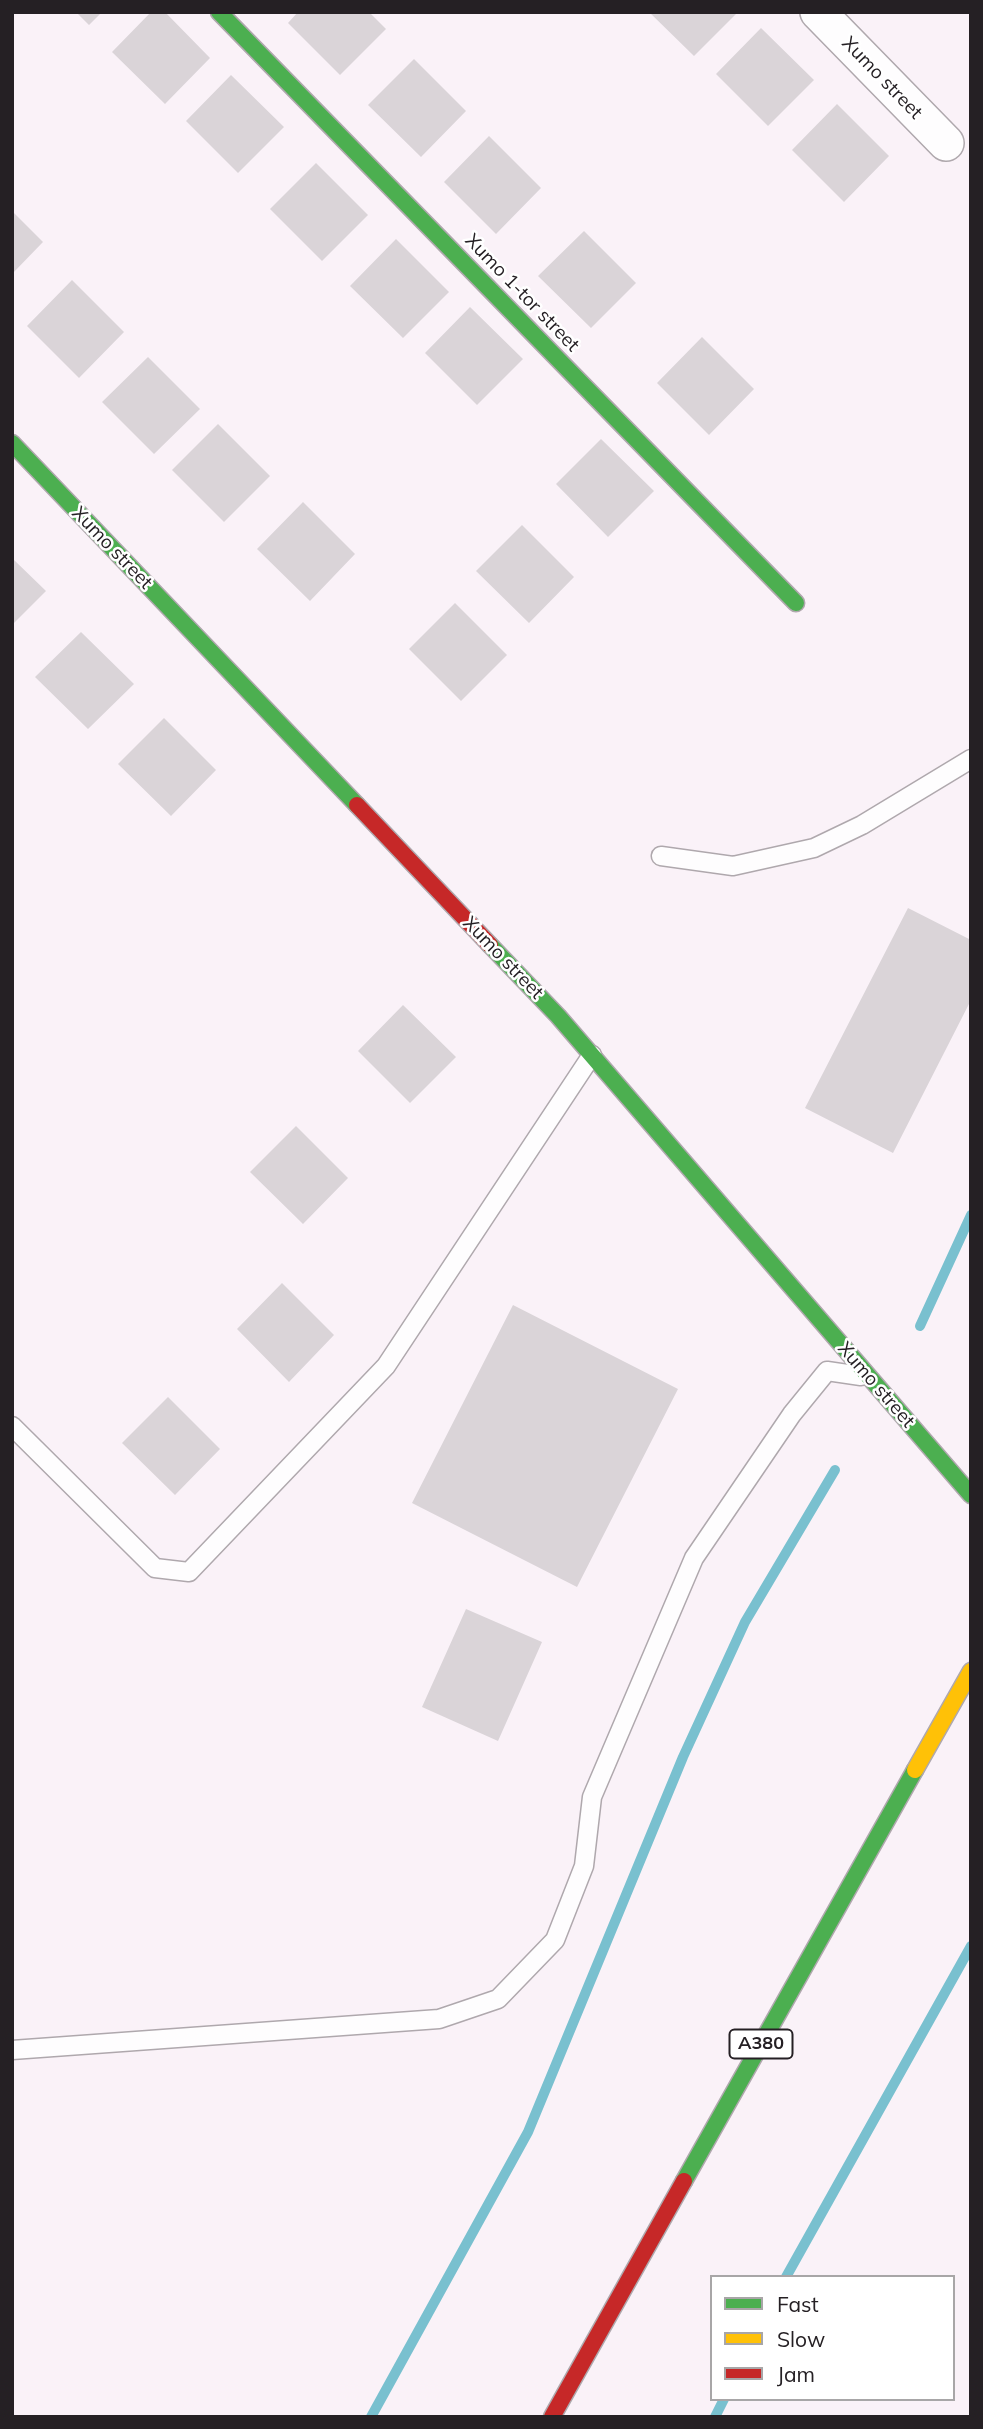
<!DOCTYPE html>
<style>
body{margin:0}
#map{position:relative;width:983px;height:2429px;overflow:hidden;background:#faf2f8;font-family:Mulish,sans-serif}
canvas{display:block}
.frame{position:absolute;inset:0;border:14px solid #252024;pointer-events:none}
.legend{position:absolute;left:710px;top:2275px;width:245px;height:126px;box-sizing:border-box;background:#fff;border:2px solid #a8a6a7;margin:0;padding:9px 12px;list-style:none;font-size:21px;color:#252024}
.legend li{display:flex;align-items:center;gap:14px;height:35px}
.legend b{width:35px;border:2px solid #a8a6a7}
</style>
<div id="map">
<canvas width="983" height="2429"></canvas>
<div class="frame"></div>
<ul class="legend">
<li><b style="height:9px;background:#4caf50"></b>Fast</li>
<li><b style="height:9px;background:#ffc107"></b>Slow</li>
<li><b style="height:9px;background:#c62828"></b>Jam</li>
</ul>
</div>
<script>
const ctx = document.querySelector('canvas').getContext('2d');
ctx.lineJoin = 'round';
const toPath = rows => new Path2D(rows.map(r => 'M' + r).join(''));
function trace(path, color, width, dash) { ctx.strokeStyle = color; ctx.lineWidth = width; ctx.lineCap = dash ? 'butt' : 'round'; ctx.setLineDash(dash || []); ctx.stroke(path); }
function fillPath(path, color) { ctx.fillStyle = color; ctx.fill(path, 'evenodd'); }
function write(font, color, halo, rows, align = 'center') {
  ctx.font = font + ' Mulish,sans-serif'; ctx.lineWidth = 5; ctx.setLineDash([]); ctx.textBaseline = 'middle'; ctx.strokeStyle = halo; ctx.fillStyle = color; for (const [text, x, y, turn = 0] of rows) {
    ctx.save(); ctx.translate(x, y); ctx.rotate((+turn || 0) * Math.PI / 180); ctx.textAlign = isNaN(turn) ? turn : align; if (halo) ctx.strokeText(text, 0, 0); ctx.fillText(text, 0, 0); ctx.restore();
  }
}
trace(toPath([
 [920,1326,971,1215],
 [786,2277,971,1946],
 [371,2417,528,2132,683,1757,745,1622,835,1470],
 [715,2417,724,2399]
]), '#79c0cf', 10);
fillPath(toPath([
 [76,12,102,12,89,25],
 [151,12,165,12,210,58,165,104,112,52],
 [298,12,369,12,386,29,340,75,288,23],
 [649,12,738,12,694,56],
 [761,28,814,80,768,126,716,74],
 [414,59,466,111,421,157,368,105],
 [231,75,284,127,238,173,186,121],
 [837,104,889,156,844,202,792,150],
 [489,136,541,188,496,234,444,182],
 [316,163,368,215,322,261,270,209],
 [12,211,43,242,12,274],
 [584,231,636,283,591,328,538,276],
 [396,239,449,292,403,338,350,286],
 [72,280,124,332,79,378,27,326],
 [470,307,523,359,477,405,425,353],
 [702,337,754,389,709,435,657,383],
 [148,357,200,409,154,454,102,402],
 [218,424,270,476,224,522,172,470],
 [601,439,654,491,608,537,556,484],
 [303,502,355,554,310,601,257,549],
 [522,525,574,577,529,623,476,571],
 [12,558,46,591,12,625],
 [455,603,507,655,461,701,409,649],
 [81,632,134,684,88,729,35,677],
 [164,718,216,770,171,816,118,764],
 [908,908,971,940,971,1000,893,1153,805,1108],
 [403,1005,456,1057,410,1103,358,1051],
 [296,1126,348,1178,303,1224,250,1172],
 [282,1283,334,1335,289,1382,237,1329],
 [513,1305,678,1389,577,1587,412,1503],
 [168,1397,220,1449,175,1495,122,1443],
 [466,1609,542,1642,498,1741,422,1707]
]), '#dad4d8');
const lane = toPath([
 [661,856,733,866,814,848,862,825,971,759],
 [12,1426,155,1568,189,1572,386,1366,592,1055],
 [12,2050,439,2019,498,1999,555,1940,584,1866,592,1797,694,1558,792,1414,827,1371,861,1376]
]);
const street = toPath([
 [818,12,946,143]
]);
const fast = toPath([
 [219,12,796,603],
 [12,443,357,805],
 [490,945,558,1016,971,1495],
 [684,2181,915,1770]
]);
const slow = toPath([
 [915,1770,971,1671]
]);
const jam = toPath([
 [357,805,490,945],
 [552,2417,684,2181]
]);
trace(lane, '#afa8ad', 21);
trace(street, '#afa8ad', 38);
trace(fast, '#afa8ad', 19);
trace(slow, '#afa8ad', 19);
trace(jam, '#afa8ad', 19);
trace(lane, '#fefdfe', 18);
trace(street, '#fefdfe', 35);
trace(fast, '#4caf50', 16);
trace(slow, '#ffc107', 16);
trace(jam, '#c62828', 16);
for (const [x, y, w] of [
 [761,2044,63]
]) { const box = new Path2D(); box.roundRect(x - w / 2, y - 14.5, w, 29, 5); ctx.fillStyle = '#fff'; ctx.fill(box); trace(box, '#252024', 2); }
write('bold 18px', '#252024', null, [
 ["A380",761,2044]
]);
write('19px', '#252024', '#fff', [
 ["Xumo street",882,78,46],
 ["Xumo 1-tor street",522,293,46],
 ["Xumo street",112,548,46],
 ["Xumo street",503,958,46],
 ["Xumo street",876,1385,49]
]);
</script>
